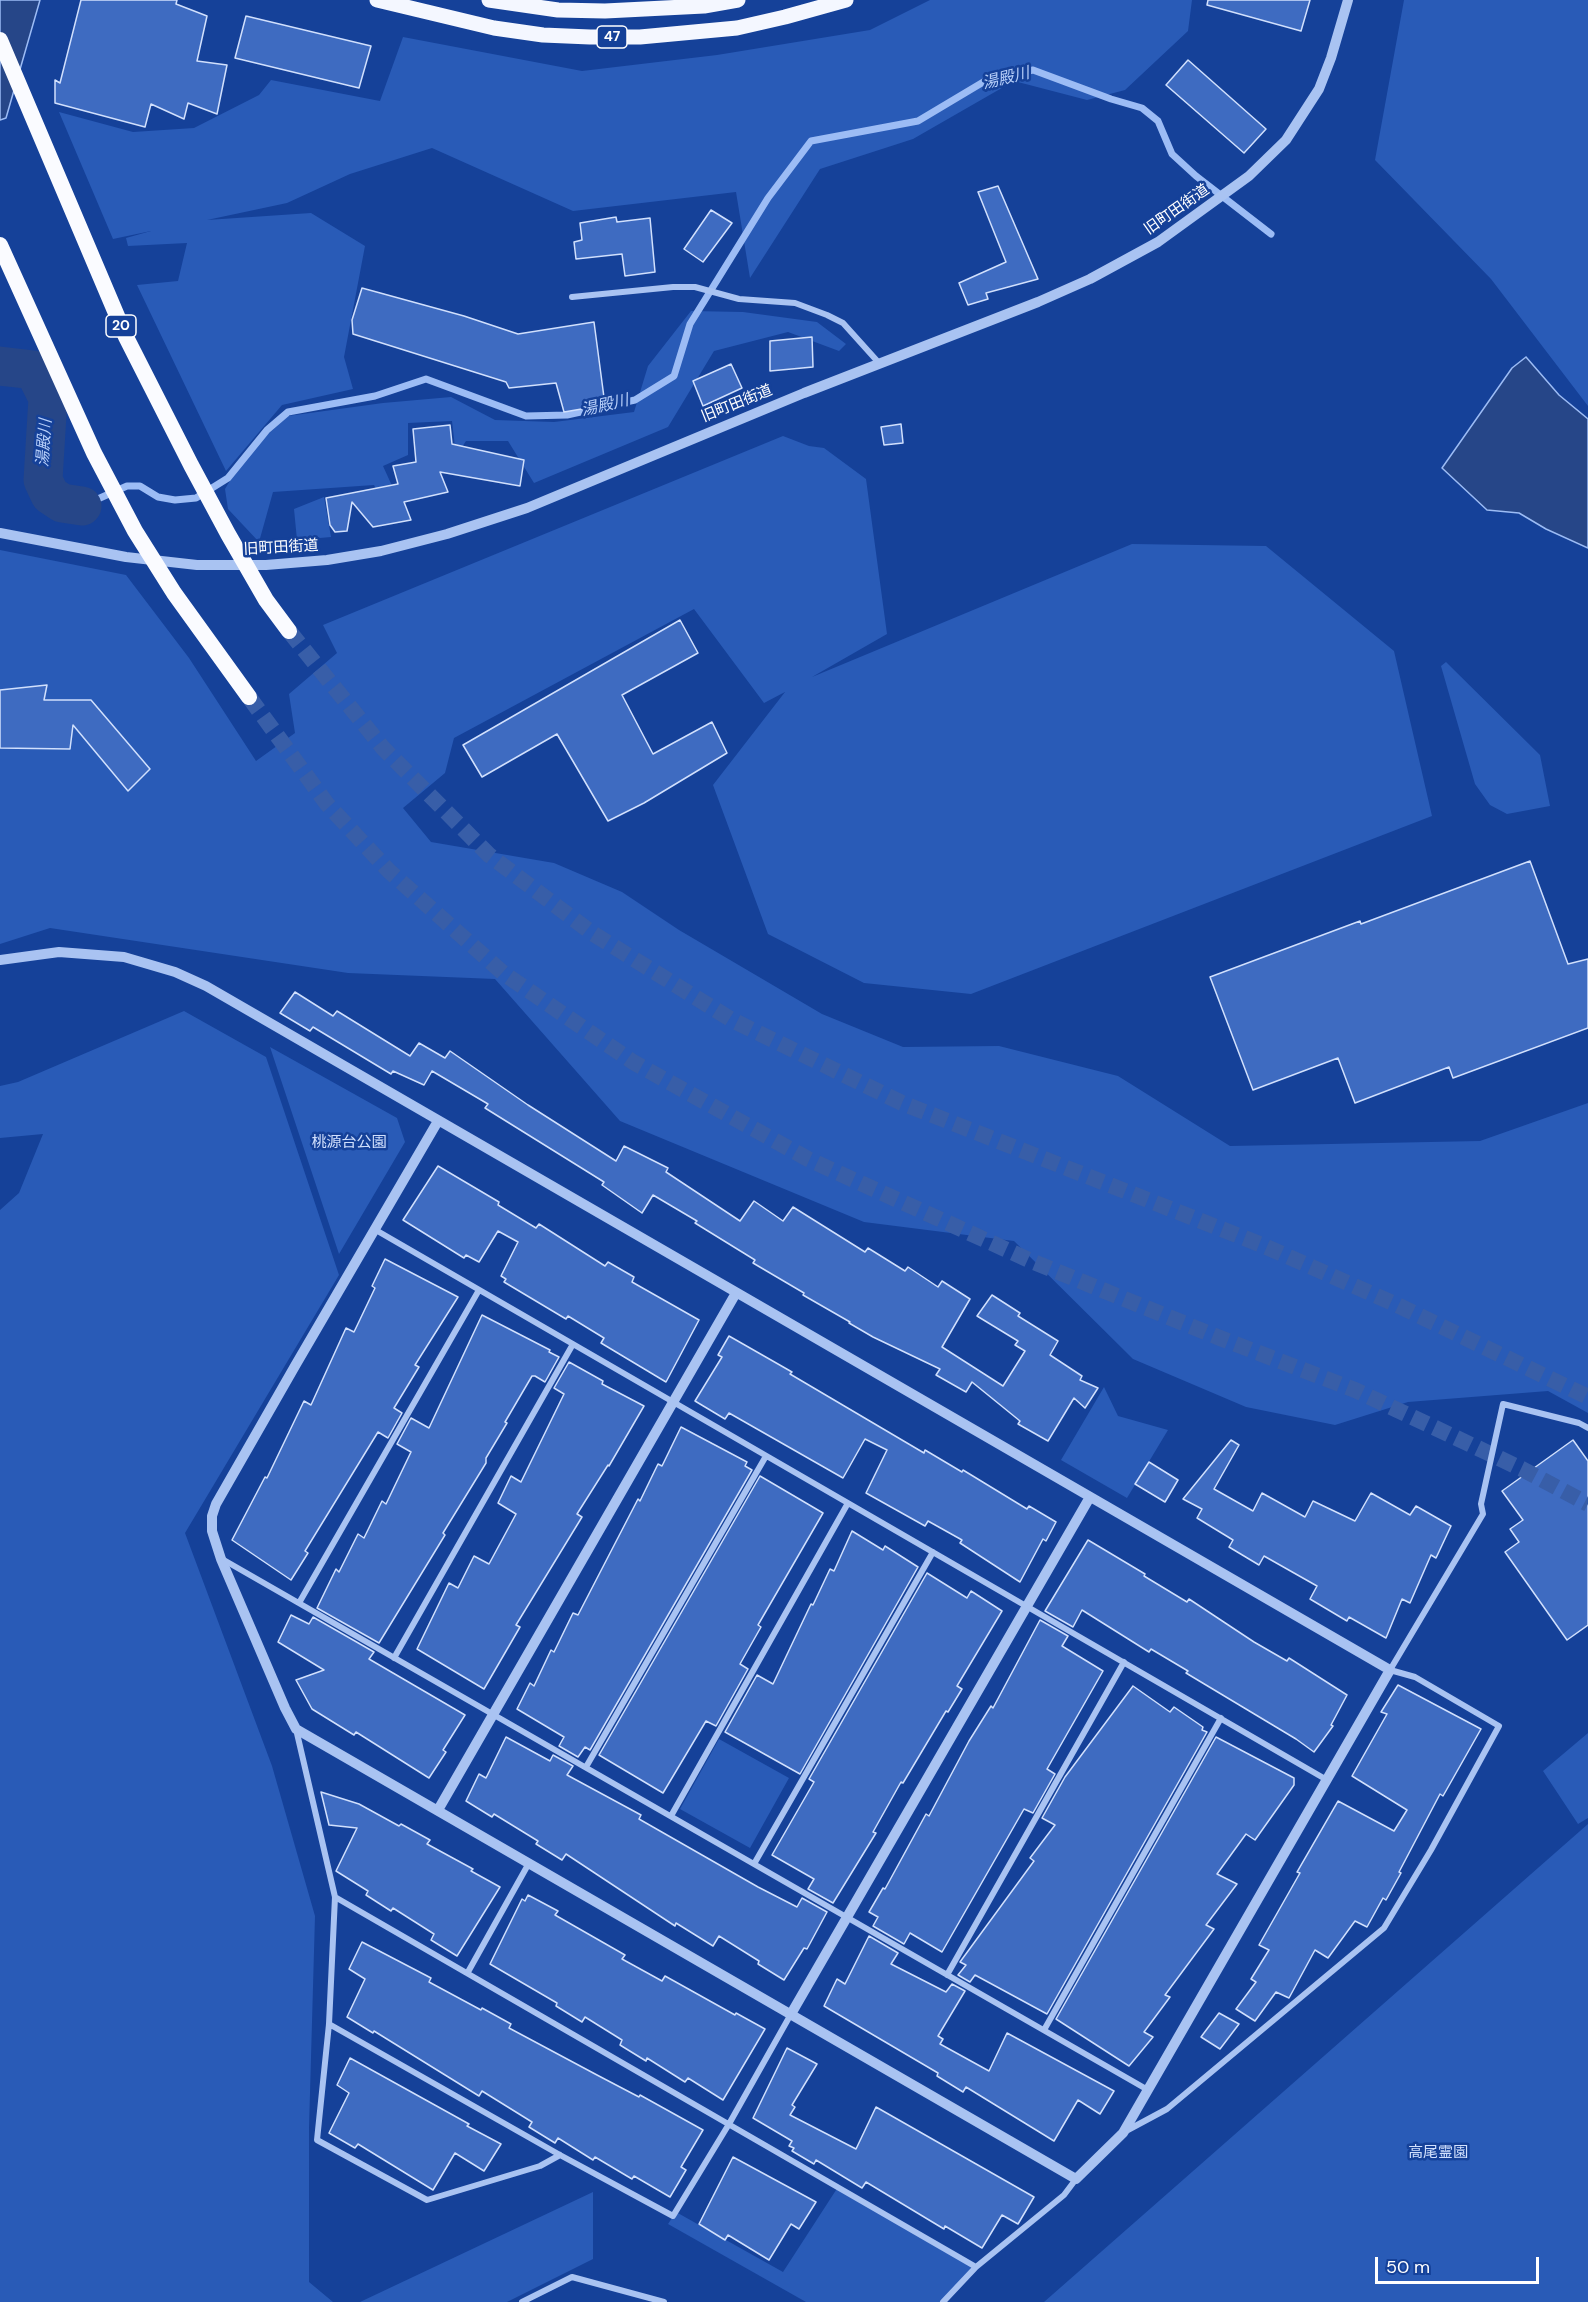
<!DOCTYPE html>
<meta charset="utf-8">
<style>
body{margin:0}
#map{position:relative;width:1588px;height:2302px;overflow:hidden;background:#154199;font-family:"DM Sans",sans-serif}
canvas{display:block}
.scale{position:absolute;left:1375px;top:2257px;width:164px;height:27px;box-sizing:border-box;border:3px solid #fff;border-top:0;padding-left:8px;font-size:18px;line-height:21px;white-space:nowrap;color:#fff;-webkit-text-stroke:4px #154199;paint-order:stroke}
</style>
<div id="map">
<canvas width="1588" height="2302"></canvas>
<div class="scale">50 m</div>
</div>
<script>
const ctx = document.querySelector('canvas').getContext('2d');
ctx.lineJoin = 'round';
function fillPath(path, color) { ctx.fillStyle = color; ctx.fill(path, 'evenodd'); }
const toPath = rows => new Path2D(rows.map(r => 'M' + r).join(''));
function trace(path, color, width, dash) { ctx.strokeStyle = color; ctx.lineWidth = width; ctx.lineCap = dash ? 'butt' : 'round'; ctx.setLineDash(dash || []); ctx.stroke(path); }
function write(font, color, halo, rows, align = 'center') {
  ctx.font = font + ' "DM Sans","Noto Sans JP",sans-serif'; ctx.lineWidth = 5; ctx.setLineDash([]); ctx.textBaseline = 'middle'; ctx.strokeStyle = halo; ctx.fillStyle = color; for (const [text, x, y, turn = 0] of rows) {
    ctx.save(); ctx.translate(x, y); ctx.rotate((+turn || 0) * Math.PI / 180); ctx.textAlign = isNaN(turn) ? turn : align; if (halo) ctx.strokeText(text, 0, 0); ctx.fillText(text, 0, 0); ctx.restore();
  }
}
fillPath(toPath([
 [930,0,1192,0,1188,31,1125,90,1087,100,1014,81,913,139,820,169,750,278,736,192,573,211,432,148,350,174,287,203,207,220,311,213,365,246,344,357,353,389,282,405,226,471,137,285,178,281,187,243,128,246,126,238,151,231,113,239,59,112,133,132,194,128,259,95,271,80,380,101,403,37,582,71,717,55,870,30],
 [1404,0,1588,0,1588,406,1491,279,1375,160],
 [691,311,743,312,817,322,846,344,839,351,788,332,714,351,668,427,534,483,508,441,466,441,456,456,452,421,408,423,408,455,383,466,398,499,384,504,374,485,273,492,259,542,228,509,225,489,245,455,288,416,383,403,451,397,495,420,554,422,634,412,648,366],
 [783,436,809,446,824,448,866,479,887,634,812,677,1132,544,1266,546,1394,651,1432,816,971,994,864,983,768,934,713,785,785,692,764,703,694,609,454,738,445,773,403,808,431,842,554,863,622,892,679,930,822,1014,903,1047,999,1046,1118,1076,1230,1146,1480,1141,1588,1103,1588,1413,1548,1391,1408,1402,1335,1425,1246,1407,1133,1359,1014,1241,864,1222,620,1121,495,979,348,973,50,928,0,944,0,550,126,575,189,658,256,761,295,733,289,694,337,653,323,625],
 [324,497,331,537,297,540,294,509],
 [1446,662,1540,755,1550,806,1507,814,1490,805,1475,784,1441,666],
 [184,1011,266,1057,339,1275,185,1533,272,1766,315,1916,309,2128,309,2282,333,2302,0,2302,0,1210,19,1193,43,1134,0,1138,0,1086,18,1082],
 [270,1047,397,1118,405,1142,339,1254],
 [1104,1387,1118,1416,1168,1430,1127,1498,1061,1460],
 [1588,1733,1588,1818,1578,1824,1543,1771],
 [719,1739,789,1778,750,1848,680,1809],
 [1588,1824,1588,2302,1044,2302],
 [838,2187,976,2267,943,2302,806,2302,668,2224,676,2212,783,2272],
 [593,2192,593,2259,507,2302,360,2302]
]), '#295bb7');
const water = toPath([
 [0,0,40,0,6,118,0,120,0,0],
 [1526,357,1559,395,1588,419,1588,548,1546,529,1519,513,1487,510,1442,468,1512,368,1526,357]
]);
fillPath(water, '#264688');
trace(water, '#9cbcf5', 1.5);
trace(toPath([
 [82,506,127,486,140,486,158,497,175,500,196,498,228,478,267,430,288,412,375,396,426,379,526,416,567,415,635,400,674,376,690,324,768,198,811,141,918,121,985,81,1033,70,1111,99,1142,108,1158,121,1172,154,1196,176,1271,234]
]), '#9cbcf5', 7);
trace(toPath([
 [0,366,34,370,48,398,43,480,50,495,62,503,82,506]
]), '#264688', 39);
const building = toPath([
 [81,0,177,0,176,4,207,16,197,61,227,65,217,114,188,103,184,119,151,104,145,127,55,103,55,80,60,83,81,0],
 [1208,0,1310,0,1301,31,1207,5,1208,0],
 [246,16,371,46,359,88,235,58,246,16],
 [1188,60,1266,129,1244,153,1166,85,1188,60],
 [998,186,1038,279,986,293,988,299,968,305,959,283,1006,262,978,192,998,186],
 [711,210,732,223,703,262,684,249,711,210],
 [616,217,617,222,650,218,655,272,625,276,622,254,576,259,574,242,582,240,580,223,616,217],
 [362,288,464,316,518,334,594,322,605,405,564,412,556,383,509,388,506,382,353,334,352,320,362,288],
 [812,337,813,367,770,371,770,341,812,337],
 [731,364,742,388,703,406,693,381,731,364],
 [901,424,903,443,884,445,881,427,901,424],
 [450,425,452,444,524,460,520,486,440,472,448,492,404,502,411,520,373,527,352,502,347,531,335,532,330,525,326,498,398,484,393,466,416,462,413,429,450,425],
 [680,620,698,653,622,695,653,754,712,722,727,753,644,803,608,821,557,734,482,777,463,745,680,620],
 [47,685,44,700,91,700,150,769,128,791,73,725,70,749,0,748,0,690,47,685],
 [1530,861,1568,964,1588,959,1588,1028,1453,1078,1449,1067,1355,1103,1338,1058,1253,1090,1210,977,1360,921,1361,924,1530,861],
 [295,992,333,1016,337,1011,410,1056,419,1043,445,1058,450,1051,528,1105,616,1161,624,1146,668,1168,666,1172,740,1221,754,1201,783,1221,793,1207,865,1252,868,1248,905,1271,908,1267,938,1287,942,1281,970,1299,942,1347,1003,1386,1025,1351,1015,1345,1018,1341,977,1316,992,1295,1020,1313,1018,1316,1058,1341,1050,1355,1082,1376,1080,1380,1098,1388,1085,1408,1074,1398,1048,1441,1018,1424,1020,1421,972,1382,966,1392,936,1375,940,1369,873,1337,849,1323,850,1322,803,1295,804,1293,753,1263,755,1260,695,1223,697,1221,653,1195,642,1213,602,1185,604,1182,485,1108,488,1104,432,1071,424,1085,393,1071,391,1074,313,1027,310,1031,280,1013,295,992],
 [438,1166,499,1202,498,1205,536,1228,539,1224,605,1266,608,1262,634,1277,632,1282,699,1320,666,1382,601,1343,604,1338,568,1316,566,1319,504,1282,506,1279,501,1276,518,1242,498,1231,479,1262,466,1255,464,1258,403,1220,438,1166],
 [385,1259,458,1297,415,1365,419,1367,394,1408,402,1413,388,1438,378,1432,305,1551,308,1553,291,1580,232,1540,265,1477,267,1478,304,1401,311,1405,346,1328,354,1332,375,1288,372,1286,385,1259],
 [482,1315,550,1350,549,1352,559,1357,545,1382,535,1376,532,1376,505,1422,507,1423,486,1458,486,1463,443,1533,445,1535,379,1643,317,1608,336,1569,339,1572,358,1534,364,1538,382,1501,386,1504,411,1452,397,1444,411,1418,429,1428,482,1315],
 [729,1336,792,1372,790,1374,924,1453,925,1450,962,1472,963,1470,1027,1509,1029,1506,1056,1522,1046,1541,1043,1539,1020,1582,960,1543,962,1540,928,1521,925,1526,866,1493,887,1450,865,1439,843,1478,729,1413,725,1419,695,1401,722,1357,718,1355,729,1336],
 [569,1362,603,1381,602,1384,644,1406,609,1466,608,1465,577,1514,582,1517,516,1625,520,1627,484,1689,417,1649,449,1583,458,1588,474,1556,489,1564,516,1514,498,1503,511,1476,521,1482,564,1394,554,1388,569,1362],
 [681,1427,747,1462,745,1466,752,1470,590,1750,585,1747,578,1757,559,1746,564,1737,517,1709,530,1683,534,1686,551,1650,554,1652,573,1613,578,1615,638,1499,640,1501,658,1464,662,1466,681,1427],
 [1231,1440,1239,1445,1214,1489,1253,1511,1262,1493,1305,1517,1313,1501,1355,1521,1371,1493,1410,1515,1416,1506,1451,1526,1436,1558,1431,1555,1410,1603,1402,1599,1386,1638,1349,1617,1347,1621,1310,1599,1317,1586,1264,1556,1259,1565,1229,1547,1233,1540,1197,1518,1202,1509,1183,1499,1231,1440],
 [1573,1440,1588,1461,1588,1625,1567,1640,1505,1552,1519,1542,1510,1529,1523,1520,1502,1491,1573,1440],
 [1149,1462,1178,1480,1165,1502,1135,1484,1149,1462],
 [760,1476,823,1513,758,1625,761,1627,740,1664,748,1669,716,1726,706,1721,663,1793,599,1755,760,1476],
 [852,1531,883,1550,885,1546,918,1567,800,1774,725,1732,757,1675,773,1684,811,1604,813,1605,830,1569,834,1571,852,1531],
 [1088,1540,1145,1574,1144,1576,1187,1602,1189,1599,1254,1642,1287,1661,1289,1658,1347,1695,1331,1725,1333,1726,1314,1752,1296,1739,1186,1673,1188,1671,1151,1649,1149,1652,1082,1610,1073,1627,1045,1611,1088,1540],
 [927,1573,967,1598,971,1591,1002,1611,957,1686,962,1689,948,1712,946,1711,903,1783,901,1782,873,1832,876,1833,833,1903,808,1889,814,1879,772,1855,814,1782,809,1779,927,1573],
 [291,1615,309,1624,313,1617,374,1652,369,1659,465,1715,443,1750,446,1752,429,1778,356,1732,354,1735,312,1709,296,1680,324,1670,278,1642,291,1615],
 [1040,1620,1068,1636,1062,1646,1103,1671,1047,1769,1055,1774,1033,1813,1024,1809,942,1952,910,1933,904,1944,873,1926,878,1917,869,1912,883,1888,885,1889,926,1814,929,1816,969,1741,991,1706,993,1708,1040,1620],
 [1398,1685,1481,1729,1443,1796,1440,1794,1399,1872,1401,1873,1386,1900,1383,1898,1367,1927,1355,1921,1328,1958,1315,1950,1289,1998,1276,1992,1255,2021,1236,2009,1256,1982,1251,1979,1269,1950,1259,1945,1300,1873,1297,1872,1338,1801,1394,1831,1407,1810,1352,1776,1387,1714,1381,1712,1398,1685],
 [1133,1686,1170,1712,1174,1707,1203,1727,1202,1730,1207,1732,1047,2014,975,1975,970,1982,958,1975,966,1965,960,1962,1034,1861,1030,1858,1055,1825,1042,1818,1065,1777,1133,1686],
 [506,1737,550,1761,553,1755,573,1766,567,1775,641,1815,639,1819,758,1887,797,1907,802,1898,827,1912,807,1949,804,1948,784,1980,758,1964,759,1961,719,1936,713,1946,676,1923,675,1926,566,1854,562,1860,536,1844,538,1841,494,1814,492,1817,466,1801,479,1774,486,1778,506,1737],
 [1216,1737,1294,1778,1294,1785,1255,1840,1246,1834,1217,1874,1237,1884,1206,1925,1214,1929,1165,1995,1170,1997,1144,2032,1153,2037,1129,2066,1056,2019,1216,1737],
 [321,1792,359,1804,399,1826,401,1824,430,1840,427,1844,473,1869,471,1871,500,1887,457,1956,431,1940,434,1934,393,1908,391,1911,366,1895,368,1891,336,1871,357,1828,329,1825,321,1792],
 [528,1895,558,1911,555,1915,625,1955,622,1959,662,1981,665,1976,735,2015,736,2013,765,2029,723,2100,688,2078,685,2082,647,2058,646,2061,620,2045,622,2040,585,2017,582,2022,556,2006,557,2003,490,1964,522,1899,525,1901,528,1895],
 [869,1936,898,1953,891,1964,946,1992,952,1984,965,1991,938,2036,943,2039,940,2044,989,2071,1007,2033,1114,2091,1100,2114,1078,2100,1054,2141,966,2087,963,2092,937,2076,938,2073,824,2006,837,1979,845,1984,869,1936],
 [362,1942,431,1978,429,1982,481,2010,482,2008,511,2024,509,2028,597,2075,639,2097,640,2095,703,2130,681,2167,686,2170,670,2197,634,2176,632,2179,595,2157,593,2160,558,2138,555,2143,529,2127,532,2122,482,2091,479,2096,374,2031,373,2033,347,2017,365,1979,349,1969,362,1942],
 [1219,2013,1239,2024,1220,2049,1201,2037,1219,2013],
 [787,2048,817,2064,792,2105,795,2107,790,2115,856,2149,876,2107,1034,2197,1018,2224,1002,2215,982,2248,945,2226,944,2229,866,2182,862,2188,816,2160,814,2164,792,2151,794,2148,789,2146,792,2141,753,2118,787,2048],
 [350,2058,469,2124,467,2126,501,2144,484,2171,455,2153,433,2190,358,2144,355,2148,329,2133,349,2093,337,2085,350,2058],
 [733,2157,816,2202,799,2229,791,2224,769,2260,728,2235,725,2240,699,2224,733,2157]
]);
fillPath(building, '#3e6bc1');
trace(building, '#d1e0fd', 1.5);
trace(toPath([
 [289,631,383,748,489,855,592,933,732,1020,902,1103,1262,1245,1395,1304,1588,1397],
 [249,697,327,804,389,871,503,973,633,1062,808,1159,1029,1260,1220,1338,1355,1390,1522,1469,1588,1504]
]), '#385ea8', 16, [16, 8]);
trace(toPath([
 [572,297,673,287,695,287,739,299,795,303,827,315,843,323,879,363],
 [374,1229,1327,1780],
 [222,1559,1148,2090],
 [299,1603,479,1290],
 [394,1658,573,1344],
 [296,1729,335,1897,329,2024,317,2140,427,2200,540,2166,560,2155],
 [586,1767,766,1456],
 [671,1816,848,1503],
 [754,1864,933,1552],
 [335,1897,976,2267],
 [468,1972,529,1863],
 [947,1975,1124,1662],
 [329,2024,560,2155,673,2216,729,2124,791,2014],
 [1044,2030,1221,1718],
 [1126,2131,1167,2109,1384,1928,1431,1850,1499,1726,1415,1677,1390,1670,1483,1514,1481,1504,1503,1404,1579,1423,1588,1428],
 [522,2302,572,2277,664,2302],
 [943,2302,976,2267,1064,2195,1076,2179]
]), '#a9c3f2', 6);
trace(toPath([
 [0,533,126,557,197,565,266,565,327,560,381,551,447,534,527,508,804,393,1038,302,1090,279,1158,242,1249,176,1286,140,1319,89,1331,58,1348,0],
 [0,960,59,952,124,957,175,972,206,986,1390,1670,1123,2133,1076,2179,296,1729,285,1708,221,1559,212,1531,212,1516,216,1504,295,1366,438,1121],
 [438,1810,736,1293],
 [791,2014,1090,1497]
]), '#a9c3f2', 10);
trace(toPath([
 [377,0,494,28,543,35,590,37,640,37,737,28,785,17,846,0],
 [489,0,558,10,605,11,704,6,738,0]
]), '#f4f7ff', 15);
trace(toPath([
 [0,40,126,337,191,465,228,534,266,600,289,631],
 [0,245,94,453,135,531,174,593,249,697]
]), '#fafbff', 16);
for (const [x, y, w] of [
 [612,37,30],
 [121,326,30]
]) { const box = new Path2D(); box.roundRect(x - w / 2, y - 11, w, 22, 4.5); ctx.fillStyle = '#154199'; ctx.fill(box); trace(box, '#fff', 1.5); }
write('bold 14px', '#fff', null, [
 ["47",612,37],
 ["20",121,326]
]);
write('15px', '#fff', '#154199', [
 ["旧町田街道",1177,210,-35],
 ["旧町田街道",737,404,-22],
 ["旧町田街道",281,548,-3]
]);
write('15px', '#d1e0fd', '#154199', [
 ["桃源台公園",349,1143],
 ["高尾霊園",1438,2153]
]);
write('italic 16px', '#b6cef9', '#154199', [
 ["湯殿川",1006,79,-14],
 ["湯殿川",605,406,-13],
 ["湯殿川",45,443,-86]
]);
</script>
